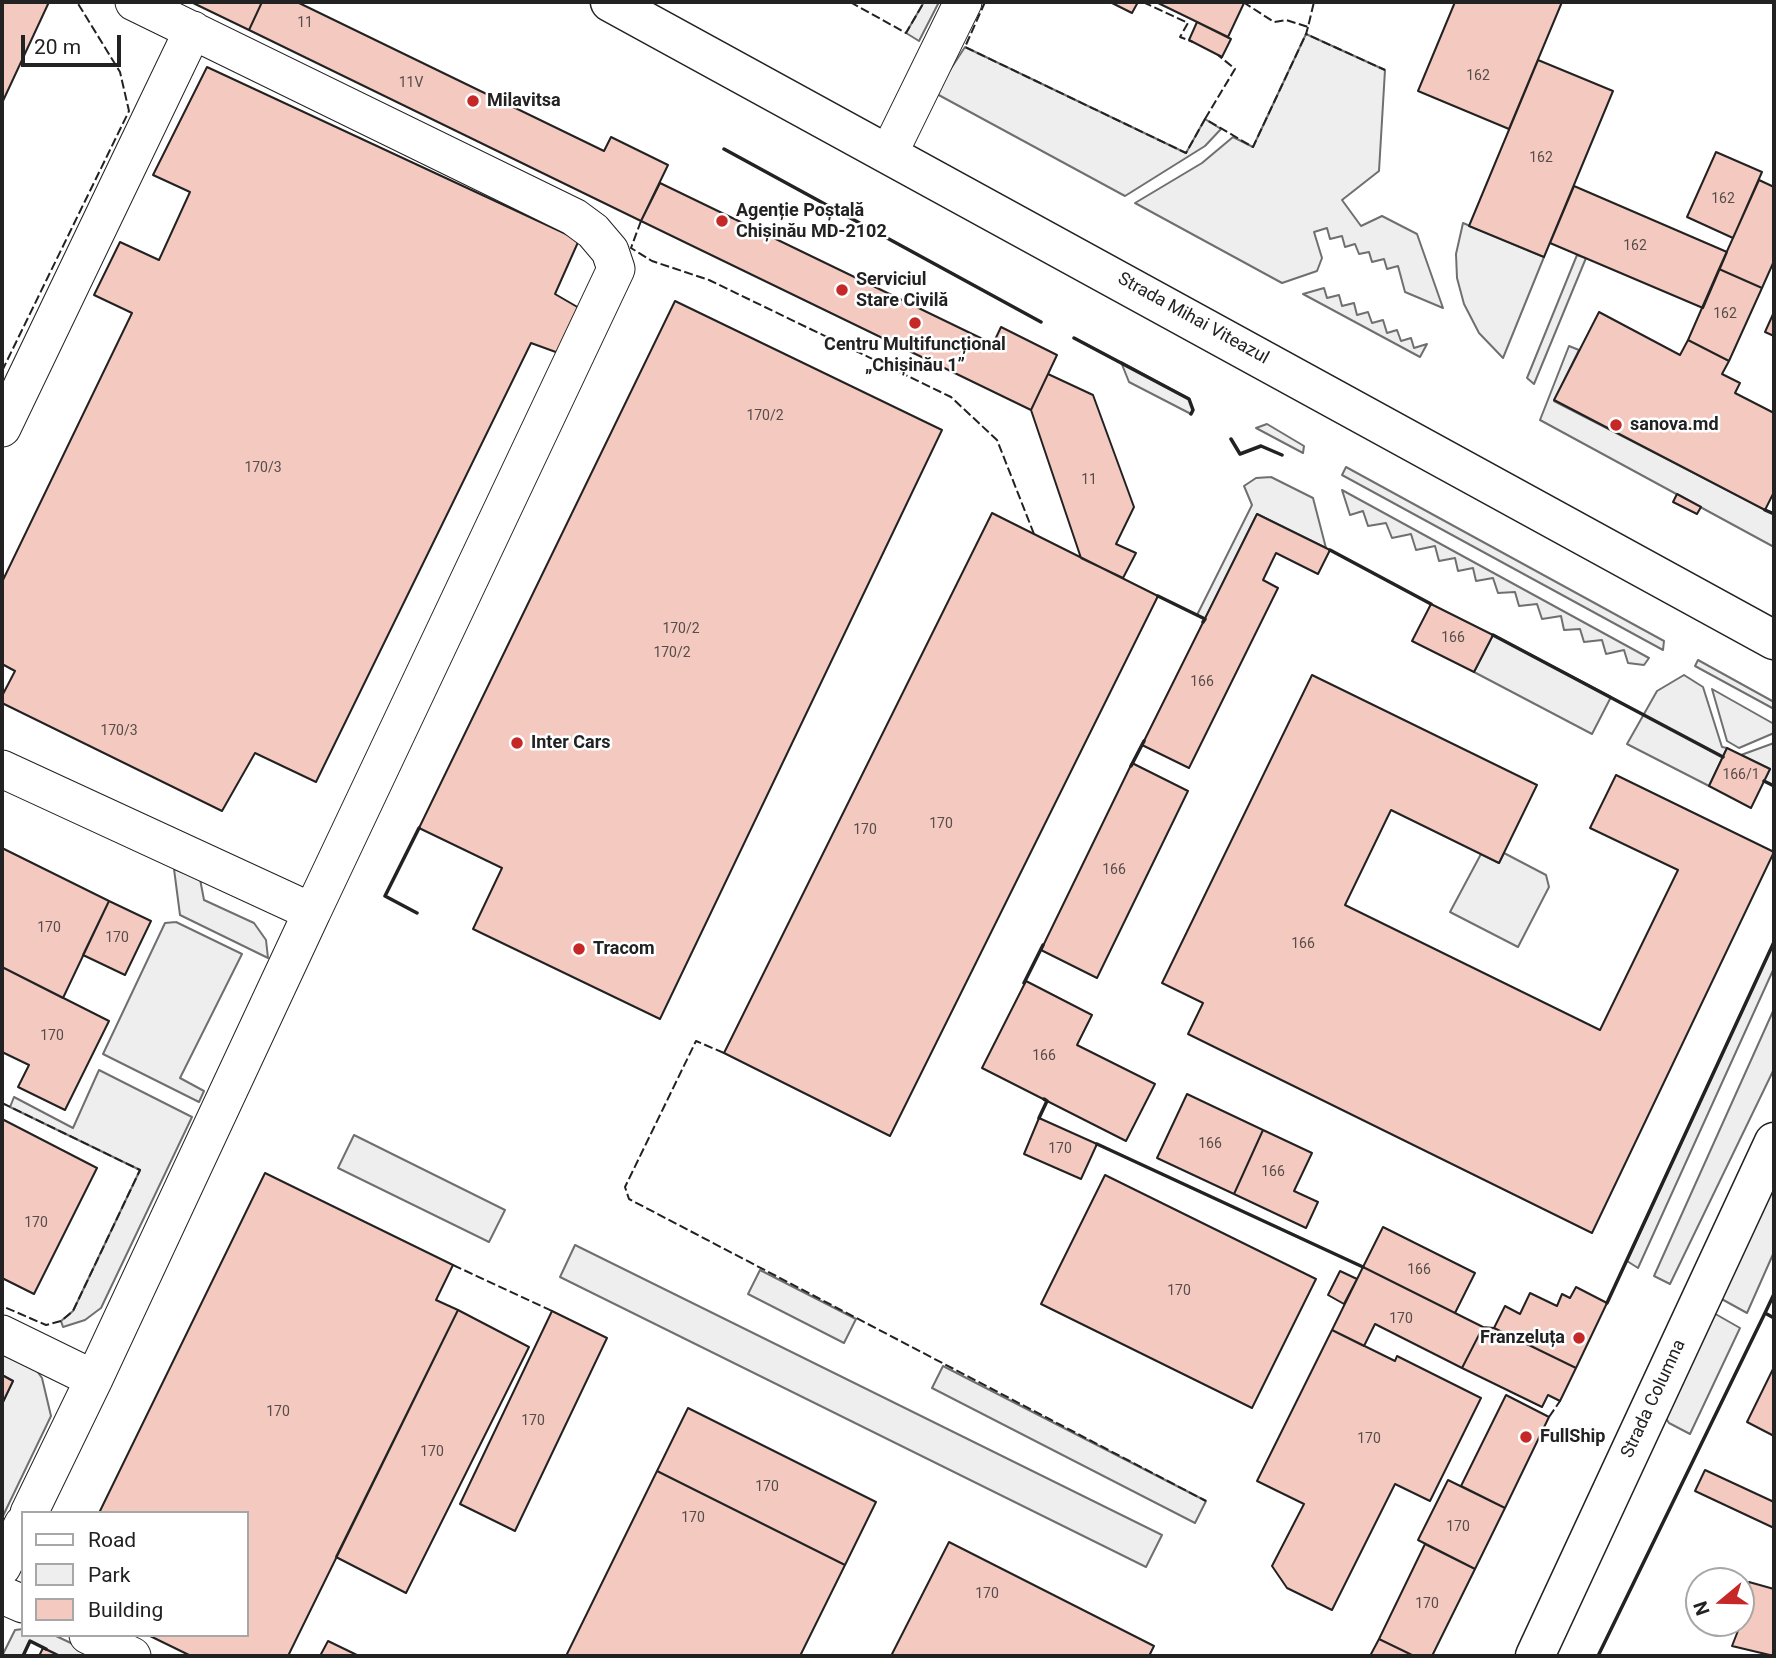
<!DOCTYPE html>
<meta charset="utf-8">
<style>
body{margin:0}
#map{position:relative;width:1776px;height:1658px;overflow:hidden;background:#fff;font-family:Roboto,sans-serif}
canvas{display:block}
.frame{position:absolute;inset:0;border:4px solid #222;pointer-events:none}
.legend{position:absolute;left:21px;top:1511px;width:228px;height:126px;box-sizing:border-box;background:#fff;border:2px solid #a7a7a7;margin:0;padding:9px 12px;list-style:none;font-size:21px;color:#222}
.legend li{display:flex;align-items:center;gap:14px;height:35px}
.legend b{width:35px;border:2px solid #a7a7a7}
.north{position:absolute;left:1685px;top:1567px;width:70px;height:70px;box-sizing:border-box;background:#fff;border:2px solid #a7a7a7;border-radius:50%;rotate:251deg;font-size:19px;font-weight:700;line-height:28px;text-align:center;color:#222}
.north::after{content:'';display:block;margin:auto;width:24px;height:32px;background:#c62828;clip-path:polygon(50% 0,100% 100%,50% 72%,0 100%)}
.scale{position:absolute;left:21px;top:35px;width:100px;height:32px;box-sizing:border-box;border:4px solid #222;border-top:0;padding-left:9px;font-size:21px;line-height:24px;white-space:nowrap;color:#222;-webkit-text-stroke:5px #fff;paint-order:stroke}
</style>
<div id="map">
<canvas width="1776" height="1658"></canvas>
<div class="frame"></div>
<ul class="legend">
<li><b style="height:9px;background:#fff"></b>Road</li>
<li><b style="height:19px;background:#eee"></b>Park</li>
<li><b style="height:19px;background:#f3c9c0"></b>Building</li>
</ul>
<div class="north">N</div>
<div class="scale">20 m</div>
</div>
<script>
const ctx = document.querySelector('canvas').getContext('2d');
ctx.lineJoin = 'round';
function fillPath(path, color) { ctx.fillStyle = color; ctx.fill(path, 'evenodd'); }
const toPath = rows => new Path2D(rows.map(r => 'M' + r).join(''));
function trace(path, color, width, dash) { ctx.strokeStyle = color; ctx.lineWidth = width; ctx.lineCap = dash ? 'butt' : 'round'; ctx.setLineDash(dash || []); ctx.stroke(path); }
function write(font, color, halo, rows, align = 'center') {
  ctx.font = font + ' Roboto,sans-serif'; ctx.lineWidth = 5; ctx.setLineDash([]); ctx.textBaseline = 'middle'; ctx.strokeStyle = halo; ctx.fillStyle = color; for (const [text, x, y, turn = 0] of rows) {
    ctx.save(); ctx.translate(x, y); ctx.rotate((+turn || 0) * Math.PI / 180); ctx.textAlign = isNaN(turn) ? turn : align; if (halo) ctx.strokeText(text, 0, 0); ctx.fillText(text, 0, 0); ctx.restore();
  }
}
const green = toPath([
 [924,2,939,2,919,41,906,33,924,2],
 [1306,34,1385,70,1379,171,1342,200,1361,226,1382,216,1417,234,1443,308,1405,292,1398,266,1387,269,1384,259,1372,262,1369,252,1359,254,1355,244,1345,247,1342,236,1330,239,1327,228,1314,232,1322,258,1317,271,1282,283,1135,203,1202,163,1233,137,1253,147,1306,34],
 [965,47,1186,153,1205,119,1221,129,1205,146,1125,196,935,93,965,47],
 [1463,223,1544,257,1503,358,1479,333,1464,304,1457,278,1456,254,1463,223],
 [1577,255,1586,258,1534,384,1527,378,1577,255],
 [1324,288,1327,298,1339,295,1342,306,1354,303,1357,315,1368,312,1372,323,1383,320,1387,333,1397,330,1401,341,1411,338,1414,348,1427,344,1420,357,1303,294,1324,288],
 [1569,346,1579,350,1554,401,1774,514,1774,547,1540,420,1569,346],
 [1121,362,1189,399,1193,410,1191,414,1129,382,1121,362],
 [1267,424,1304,446,1303,453,1256,428,1267,424],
 [1346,467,1664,641,1663,650,1342,475,1346,467],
 [1271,477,1313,498,1326,548,1257,514,1205,619,1197,615,1252,505,1244,486,1256,478,1271,477],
 [1342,490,1649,658,1644,665,1628,663,1624,650,1606,654,1602,640,1584,642,1580,629,1564,630,1561,616,1542,619,1537,604,1519,606,1515,592,1498,593,1493,578,1476,581,1473,568,1458,571,1455,558,1439,561,1435,546,1416,550,1411,534,1392,538,1386,523,1368,526,1363,511,1350,515,1342,490],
 [1493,635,1611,697,1592,734,1474,672,1493,635],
 [1698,660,1774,702,1774,709,1695,666,1698,660],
 [1684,675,1703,687,1722,747,1727,748,1709,786,1627,744,1657,691,1684,675],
 [1712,689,1774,724,1774,733,1739,748,1727,741,1712,689],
 [1774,743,1774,786,1764,781,1770,769,1741,755,1774,743],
 [1504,853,1546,875,1549,887,1518,947,1450,912,1481,854,1499,863,1504,853],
 [174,869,200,879,204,900,254,923,266,940,268,958,180,915,174,869],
 [176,922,242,954,180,1078,204,1091,199,1102,103,1054,165,923,176,922],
 [1774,942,1774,968,1638,1268,1627,1261,1774,942],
 [1774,1009,1774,1069,1670,1284,1654,1276,1774,1009],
 [99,1070,192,1117,101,1308,85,1320,63,1327,61,1321,73,1311,140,1170,10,1107,14,1097,73,1128,99,1070],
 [354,1135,505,1210,489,1242,338,1168,354,1135],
 [1774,1178,1774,1252,1747,1313,1718,1297,1774,1178],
 [575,1245,1162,1535,1146,1567,560,1277,575,1245],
 [760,1270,856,1319,844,1343,748,1294,760,1270],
 [1712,1312,1740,1328,1690,1434,1669,1423,1665,1417,1712,1312],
 [2,1345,32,1364,42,1378,51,1416,2,1518,2,1404,13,1381,2,1375,2,1345],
 [943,1366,1206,1501,1195,1523,932,1388,943,1366],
 [23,1629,23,1635,54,1635,98,1656,60,1656,30,1641,23,1656,2,1656,15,1630,23,1629]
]);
fillPath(green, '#eee');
trace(green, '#6f6f6f', 2);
const building = toPath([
 [2,2,49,2,2,103,2,2],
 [191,2,262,2,249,30,191,2],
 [262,2,297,2,604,151,611,137,668,165,641,221,249,30,262,2],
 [1110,2,1138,2,1132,13,1110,2],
 [1156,2,1243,2,1244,3,1228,37,1156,2],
 [1455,2,1562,2,1509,129,1418,91,1455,2],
 [1197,22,1231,39,1222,57,1189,40,1197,22],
 [1538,60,1613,91,1544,257,1469,226,1538,60],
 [207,67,579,240,555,294,586,312,564,355,531,343,316,782,255,753,222,811,2,703,2,696,15,671,2,664,2,582,132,313,94,295,120,242,159,260,190,192,153,175,207,67],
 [1716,152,1762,172,1733,238,1687,217,1716,152],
 [1759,180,1774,187,1774,261,1762,288,1719,269,1759,180],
 [660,183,993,344,1001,327,1057,355,1031,410,641,221,660,183],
 [1574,186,1727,252,1703,308,1550,243,1574,186],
 [1719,269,1762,288,1729,361,1688,340,1719,269],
 [675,301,942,430,660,1019,473,929,502,868,419,828,675,301],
 [1599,312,1680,355,1688,340,1729,361,1722,374,1740,383,1735,393,1774,413,1774,492,1765,510,1554,400,1599,312],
 [1774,312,1774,336,1765,332,1774,312],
 [1048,374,1093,395,1134,507,1116,544,1136,553,1123,578,1081,558,1031,410,1048,374],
 [1677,494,1701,507,1697,514,1673,502,1677,494],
 [992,513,1158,596,890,1136,724,1053,992,513],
 [1257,514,1330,550,1318,574,1276,553,1263,580,1278,588,1189,768,1142,745,1257,514],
 [1431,604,1493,635,1474,672,1412,641,1431,604],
 [1312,675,1537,785,1499,863,1391,810,1345,905,1600,1030,1678,870,1590,828,1616,775,1774,852,1592,1233,1188,1034,1203,1003,1162,983,1312,675],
 [1727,748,1770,769,1751,808,1709,786,1727,748],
 [1132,763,1188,791,1097,978,1041,950,1132,763],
 [2,848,109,901,63,998,2,967,2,848],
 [109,901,151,921,125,975,83,955,109,901],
 [2,967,109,1021,65,1110,18,1087,29,1065,2,1052,2,967],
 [1026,981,1092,1015,1077,1045,1155,1084,1126,1141,982,1068,1026,981],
 [1187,1094,1263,1130,1234,1194,1157,1158,1187,1094],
 [1039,1118,1097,1144,1081,1179,1024,1154,1039,1118],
 [2,1119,97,1168,34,1294,2,1278,2,1119],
 [1263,1130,1312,1153,1294,1191,1318,1202,1306,1228,1234,1194,1263,1130],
 [265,1173,453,1265,436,1300,458,1310,288,1656,191,1656,148,1635,247,1635,247,1513,99,1513,265,1173],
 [1105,1175,1316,1279,1252,1408,1041,1304,1105,1175],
 [1383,1227,1475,1273,1455,1313,1363,1267,1383,1227],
 [1363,1267,1483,1327,1462,1368,1375,1324,1364,1346,1332,1330,1363,1267],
 [1340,1271,1357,1279,1344,1304,1328,1295,1340,1271],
 [1576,1287,1607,1303,1576,1368,1494,1328,1505,1306,1520,1314,1530,1293,1557,1306,1562,1294,1570,1298,1576,1287],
 [458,1310,529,1347,406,1593,336,1557,458,1310],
 [552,1311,607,1338,515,1531,460,1504,552,1311],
 [1483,1327,1494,1328,1576,1368,1560,1401,1548,1395,1542,1407,1462,1368,1483,1327],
 [1332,1330,1395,1361,1397,1356,1481,1398,1430,1501,1395,1484,1332,1610,1287,1588,1272,1566,1304,1504,1257,1481,1332,1330],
 [1774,1367,1774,1436,1747,1422,1774,1367],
 [2,1375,13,1381,2,1404,2,1375],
 [1506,1395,1549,1417,1505,1508,1461,1486,1506,1395],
 [688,1408,876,1502,845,1565,657,1471,688,1408],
 [1705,1470,1774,1502,1774,1528,1695,1491,1705,1470],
 [657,1471,845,1565,800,1656,566,1656,657,1471],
 [1448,1480,1505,1508,1475,1569,1418,1540,1448,1480],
 [949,1542,1154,1646,1149,1656,891,1656,949,1542],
 [1425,1544,1475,1569,1432,1656,1414,1656,1379,1639,1425,1544],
 [1749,1582,1774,1589,1774,1656,1732,1646,1741,1623,1749,1582],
 [1379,1639,1414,1656,1370,1656,1379,1639],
 [328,1641,359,1656,320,1656,328,1641],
 [43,1648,60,1656,39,1656,43,1648]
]);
fillPath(building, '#f3c9c0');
trace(building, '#222', 2);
const minor = toPath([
 [134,2,574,217,593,231,610,251,616,269,312,912],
 [889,153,963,2],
 [2,428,193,30],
 [2,769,312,912,94,1379,29,1513],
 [2,1334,94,1379],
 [2,1567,23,1524],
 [2,1595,23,1604],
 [88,1635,132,1656]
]);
const major = toPath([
 [610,2,1774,640],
 [1535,1656,1774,1142]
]);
trace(minor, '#222', 39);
trace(major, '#222', 41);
trace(minor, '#fff', 37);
trace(major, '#fff', 38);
trace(toPath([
 [850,2,906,33,924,2],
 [985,2,965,47,1186,153,1205,119,1253,147,1306,34],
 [1143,2,1188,23,1180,37,1193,42],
 [1243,2,1274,22,1286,20,1308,27,1314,2],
 [1308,27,1306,34,1385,70],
 [1205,119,1235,69,1218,55],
 [641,221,631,248,652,261,709,280,951,397,997,440,1034,534],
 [2,371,129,111,120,72,77,2],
 [724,1053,696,1041,625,1187,629,1199,1206,1501],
 [2,1103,140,1170,73,1311,61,1321,46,1325,2,1306],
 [453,1265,552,1311],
 [1549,1417,1560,1401]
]), '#222', 2, [9, 3.5]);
trace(toPath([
 [724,149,1041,322],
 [1074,338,1189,399,1193,410,1191,414],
 [1231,439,1240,454,1261,446,1282,455],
 [1765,510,1774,514],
 [1330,550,1431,604],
 [1158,596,1205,619,1203,622],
 [1493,635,1723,757],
 [1131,766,1144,741],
 [1764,781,1774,786],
 [417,913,385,896,419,828],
 [1024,983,1043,945],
 [1039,1118,1047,1101,1044,1099],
 [1097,1144,1363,1267],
 [1607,1303,1774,942],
 [1765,1313,1774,1294],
 [23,1656,30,1641,46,1649],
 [1598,1656,1765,1313,1774,1318]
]), '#222', 3.5);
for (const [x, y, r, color] of [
 [473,101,7,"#c62828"],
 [722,221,7,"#c62828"],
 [842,290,7,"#c62828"],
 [915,323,7,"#c62828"],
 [1616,425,7,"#c62828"],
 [517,743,7,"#c62828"],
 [579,949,7,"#c62828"],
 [1579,1338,7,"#c62828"],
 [1526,1437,7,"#c62828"]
]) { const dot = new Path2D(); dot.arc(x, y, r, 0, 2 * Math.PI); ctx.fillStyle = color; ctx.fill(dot); trace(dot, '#fff', 2.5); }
write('14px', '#564c4a', null, [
 ["11",305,23],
 ["162",1478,76],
 ["11V",411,83],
 ["162",1541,158],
 ["162",1723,199],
 ["162",1635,246],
 ["162",1725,314],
 ["170/2",765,416],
 ["170/3",263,468],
 ["11",1089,480],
 ["170/2",681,629],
 ["166",1453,638],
 ["170/2",672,653],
 ["166",1202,682],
 ["170/3",119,731],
 ["166/1",1741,775],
 ["170",941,824],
 ["170",865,830],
 ["166",1114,870],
 ["170",49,928],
 ["170",117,938],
 ["166",1303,944],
 ["170",52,1036],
 ["166",1044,1056],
 ["166",1210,1144],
 ["170",1060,1149],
 ["166",1273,1172],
 ["170",36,1223],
 ["166",1419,1270],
 ["170",1179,1291],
 ["170",1401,1319],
 ["170",278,1412],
 ["170",533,1421],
 ["170",1369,1439],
 ["170",432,1452],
 ["170",767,1487],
 ["170",693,1518],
 ["170",1458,1527],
 ["170",987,1594],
 ["170",1427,1604]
]);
write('bold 18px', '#222', '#fff', [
 ["Milavitsa",487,101],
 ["Agenție Poștală",736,211],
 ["Chișinău MD-2102",736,232],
 ["Serviciul",856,280],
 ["Stare Civilă",856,301],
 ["Centru Multifuncțional",915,345,"center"],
 ["„Chișinău 1”",915,366,"center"],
 ["sanova.md",1630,425],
 ["Inter Cars",531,743],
 ["Tracom",593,949],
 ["Franzeluța",1565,1338,"right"],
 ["FullShip",1540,1437]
], 'left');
write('18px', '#222', '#fff', [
 ["Strada Mihai Viteazul",1193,319,29],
 ["Strada Columna",1654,1399,-65]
]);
</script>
